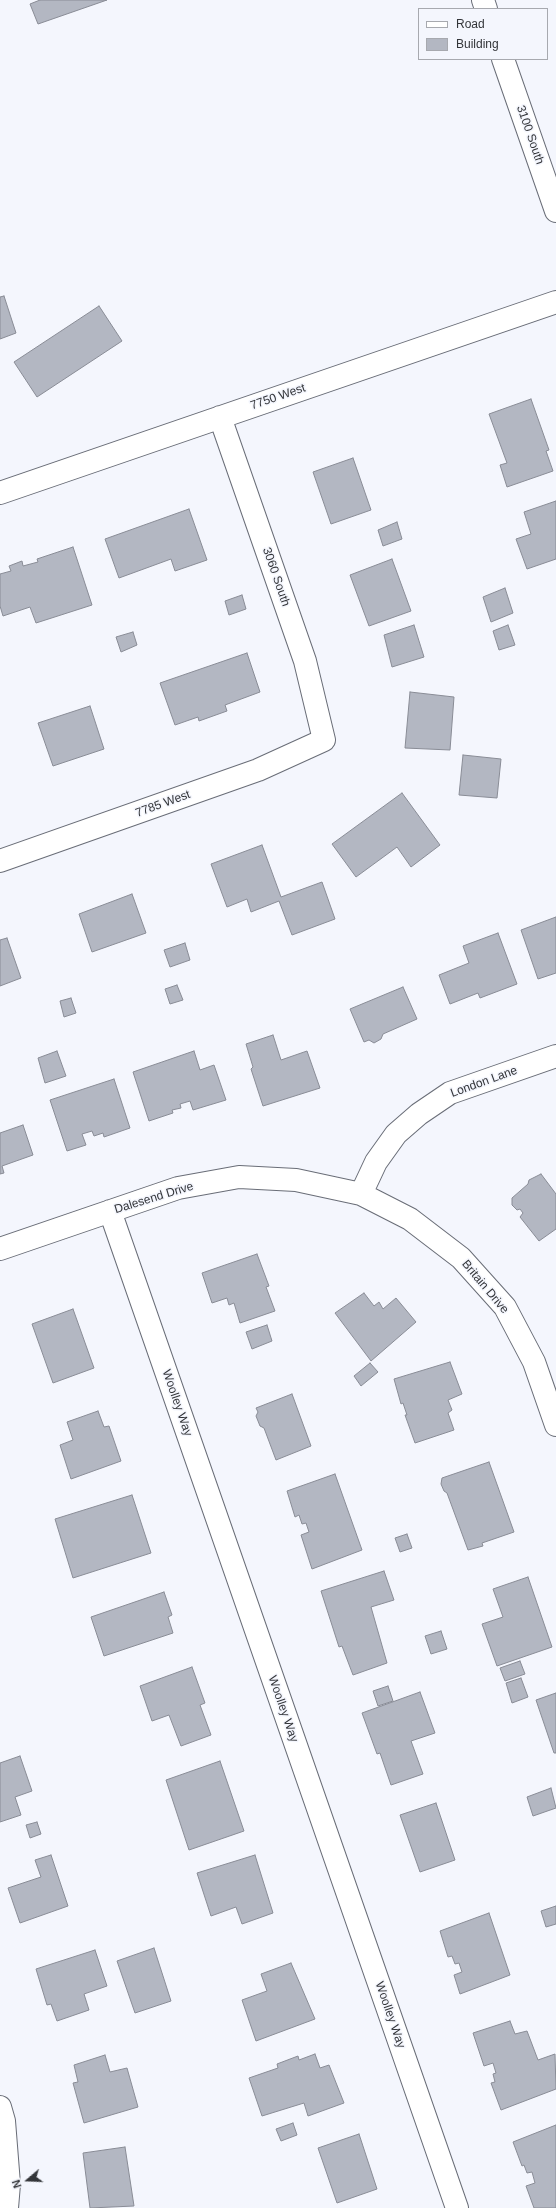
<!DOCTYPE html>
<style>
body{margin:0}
#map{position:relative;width:556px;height:2208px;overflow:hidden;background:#f4f6fd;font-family:Arial,sans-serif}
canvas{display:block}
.legend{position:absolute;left:418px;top:8px;width:130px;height:52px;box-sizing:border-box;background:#f4f6fd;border:1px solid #a7a9af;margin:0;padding:5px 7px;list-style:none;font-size:12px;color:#333539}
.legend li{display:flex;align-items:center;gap:8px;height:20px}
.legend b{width:20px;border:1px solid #a7a9af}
.north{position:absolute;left:8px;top:2160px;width:40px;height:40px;-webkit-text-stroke:3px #f4f6fd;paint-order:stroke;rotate:251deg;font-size:11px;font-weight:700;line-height:16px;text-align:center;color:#333539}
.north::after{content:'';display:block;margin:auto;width:14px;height:18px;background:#333539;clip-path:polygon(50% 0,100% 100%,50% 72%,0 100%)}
</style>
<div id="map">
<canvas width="556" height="2208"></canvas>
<ul class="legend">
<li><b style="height:5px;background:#fff"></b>Road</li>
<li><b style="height:11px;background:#b3b7c2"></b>Building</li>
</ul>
<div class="north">N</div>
</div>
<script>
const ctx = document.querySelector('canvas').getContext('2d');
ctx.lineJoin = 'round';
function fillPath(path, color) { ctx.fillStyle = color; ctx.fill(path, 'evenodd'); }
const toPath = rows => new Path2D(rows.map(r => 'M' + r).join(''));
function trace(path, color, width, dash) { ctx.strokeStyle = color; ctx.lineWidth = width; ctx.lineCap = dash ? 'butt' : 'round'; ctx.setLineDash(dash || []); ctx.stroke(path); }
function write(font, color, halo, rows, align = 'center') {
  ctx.font = font + ' Arial,sans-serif'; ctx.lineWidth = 3; ctx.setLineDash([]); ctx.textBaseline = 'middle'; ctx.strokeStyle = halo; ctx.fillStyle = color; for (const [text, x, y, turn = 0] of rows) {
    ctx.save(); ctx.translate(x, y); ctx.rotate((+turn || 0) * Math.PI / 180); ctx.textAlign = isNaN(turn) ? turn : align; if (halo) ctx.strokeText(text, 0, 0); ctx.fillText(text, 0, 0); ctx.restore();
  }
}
const building = toPath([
 [40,0,107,0,38,24,30,4,40,0],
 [4,296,16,333,0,339,0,297,4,296],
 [99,306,122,341,37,397,14,362,99,306],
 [531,399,549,450,546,451,553,471,507,487,500,465,507,463,489,414,531,399],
 [353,458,371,510,331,524,313,472,353,458],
 [556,501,556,559,527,569,516,539,531,534,524,512,556,501],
 [189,509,207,560,175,571,171,559,119,578,105,539,189,509],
 [397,522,402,539,383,546,378,530,397,522],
 [73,547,92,605,36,623,30,607,3,616,0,606,0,574,11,571,9,566,22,561,23,566,38,562,37,559,73,547],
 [392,559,411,611,369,626,350,575,392,559],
 [505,588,513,613,491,622,483,597,505,588],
 [242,595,246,609,229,615,225,601,242,595],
 [414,625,424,657,392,667,384,635,414,625],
 [508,625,515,645,499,650,493,631,508,625],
 [133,632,137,645,121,652,116,637,133,632],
 [247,653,260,692,225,705,227,711,199,721,198,717,175,725,160,683,247,653],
 [410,692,454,697,450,750,405,748,410,692],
 [90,706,104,749,53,766,38,723,90,706],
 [463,755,501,759,497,798,459,795,463,755],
 [402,793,440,845,411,867,397,847,356,877,332,844,402,793],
 [262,845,281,897,322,882,335,919,292,935,279,901,251,912,247,899,227,907,211,864,262,845],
 [132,894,146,933,92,952,79,914,132,894],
 [556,917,556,973,538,979,521,930,556,917],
 [498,933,517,984,480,998,478,993,450,1004,439,975,469,963,463,946,498,933],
 [7,938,21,978,0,986,0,940,7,938],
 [185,943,190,960,170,967,164,950,185,943],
 [177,985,183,1000,170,1004,165,989,177,985],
 [403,987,417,1019,383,1034,381,1039,374,1043,369,1040,364,1042,350,1009,403,987],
 [71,998,76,1013,64,1017,60,1001,71,998],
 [273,1035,281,1060,307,1051,320,1088,263,1106,251,1069,253,1067,246,1044,273,1035],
 [57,1051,66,1076,45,1083,38,1058,57,1051],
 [194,1051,200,1070,214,1065,226,1100,193,1110,190,1101,180,1104,181,1108,172,1110,173,1113,149,1121,133,1072,194,1051],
 [114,1079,130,1128,104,1137,103,1133,94,1136,92,1131,82,1134,86,1145,67,1151,50,1100,114,1079],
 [23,1125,33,1155,2,1166,4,1173,0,1174,0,1133,23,1125],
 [541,1174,556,1194,556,1229,539,1241,520,1217,523,1213,520,1209,517,1210,512,1205,512,1198,528,1184,529,1180,541,1174],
 [257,1254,269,1286,266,1287,275,1311,240,1323,234,1303,229,1305,227,1298,212,1303,202,1273,257,1254],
 [364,1293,374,1306,379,1302,383,1309,396,1298,416,1322,371,1361,335,1313,364,1293],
 [73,1309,94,1368,53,1383,32,1324,73,1309],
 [267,1325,272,1341,252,1349,246,1332,267,1325],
 [450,1362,462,1394,448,1400,452,1410,448,1413,454,1430,415,1443,405,1415,407,1415,403,1403,401,1404,394,1379,450,1362],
 [370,1363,378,1372,361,1386,354,1376,370,1363],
 [292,1394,311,1446,276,1460,264,1428,260,1426,256,1416,258,1412,256,1408,292,1394],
 [98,1411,104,1427,109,1426,121,1461,71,1479,60,1445,73,1440,67,1422,98,1411],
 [489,1462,514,1532,482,1543,483,1546,468,1550,447,1493,444,1491,441,1484,442,1478,489,1462],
 [335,1474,362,1550,312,1569,301,1535,309,1532,306,1523,302,1524,299,1515,295,1517,287,1491,335,1474],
 [132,1495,151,1553,73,1578,55,1519,132,1495],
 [407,1534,412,1548,400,1552,395,1538,407,1534],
 [384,1571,394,1600,371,1607,387,1663,353,1675,342,1646,339,1647,321,1591,384,1571],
 [528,1577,552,1647,497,1666,482,1624,503,1617,493,1589,528,1577],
 [164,1592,172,1615,168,1617,173,1633,104,1656,91,1617,164,1592],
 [441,1631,447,1649,431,1654,425,1636,441,1631],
 [520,1661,525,1674,505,1681,500,1668,520,1661],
 [192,1667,205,1703,200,1705,211,1735,181,1746,169,1715,152,1721,140,1686,192,1667],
 [521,1678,528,1697,512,1703,506,1683,521,1678],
 [388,1686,393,1701,378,1706,373,1691,388,1686],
 [420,1692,435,1733,411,1741,423,1774,391,1785,380,1753,377,1754,362,1713,420,1692],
 [556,1693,556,1753,554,1753,536,1700,556,1693],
 [20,1756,32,1791,15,1797,21,1815,0,1822,0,1763,20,1756],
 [220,1761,244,1831,189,1850,166,1780,220,1761],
 [551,1788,556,1808,533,1816,527,1797,551,1788],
 [436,1803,455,1860,420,1872,400,1815,436,1803],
 [37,1822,41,1834,30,1838,26,1825,37,1822],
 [51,1855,68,1906,20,1923,8,1888,41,1877,35,1860,51,1855],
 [255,1855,273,1913,242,1924,236,1907,211,1916,197,1873,255,1855],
 [556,1906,556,1924,546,1927,541,1911,556,1906],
 [489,1913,510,1975,460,1994,454,1975,462,1972,459,1963,455,1964,452,1956,448,1957,440,1931,489,1913],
 [154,1948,171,2001,135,2013,117,1961,154,1948],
 [95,1950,107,1986,84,1994,89,2010,57,2021,51,2004,47,2005,36,1969,95,1950],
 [291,1963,315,2019,256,2041,242,2000,267,1991,261,1974,291,1963],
 [510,2021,515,2034,527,2031,538,2060,555,2054,556,2089,501,2110,491,2083,495,2082,493,2074,496,2073,493,2063,484,2066,473,2033,510,2021],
 [315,2054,320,2068,329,2065,344,2103,308,2116,304,2103,262,2116,249,2078,278,2068,277,2064,298,2056,299,2060,315,2054],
 [105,2055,110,2072,127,2068,138,2107,84,2123,73,2083,78,2082,74,2065,105,2055],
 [293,2123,297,2135,281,2141,276,2129,293,2123],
 [556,2125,556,2208,534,2208,526,2186,535,2183,532,2172,527,2173,524,2165,522,2166,513,2142,556,2125],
 [359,2134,377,2189,337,2203,318,2148,359,2134],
 [125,2147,134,2206,90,2208,83,2153,125,2147]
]);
fillPath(building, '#b3b7c2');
trace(building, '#898c96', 1);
const street = toPath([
 [0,493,556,302],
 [0,861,258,770,324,740,305,661,220,417],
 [361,1194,376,1162,396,1134,419,1114,450,1093,556,1056],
 [110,1211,457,2208],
 [0,1249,178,1188,239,1177,296,1180,361,1194,410,1219,461,1258,505,1307,534,1362,556,1425],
 [0,2107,4,2121,9,2184,7,2208]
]);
const secondary = toPath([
 [483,0,486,9],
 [503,59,556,211]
]);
trace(street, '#696d77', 24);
trace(secondary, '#696d77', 24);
trace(street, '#fff', 22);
trace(secondary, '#fff', 22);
write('12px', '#333539', '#f4f6fd', [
 ["3100 South",530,135,71],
 ["7750 West",278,397,-19],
 ["3060 South",276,577,71],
 ["7785 West",163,804,-20],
 ["London Lane",484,1082,-20],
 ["Dalesend Drive",154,1198,-17],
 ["Britain Drive",485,1287,50],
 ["Woolley Way",177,1403,71],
 ["Woolley Way",283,1709,71],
 ["Woolley Way",390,2015,71]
]);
</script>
